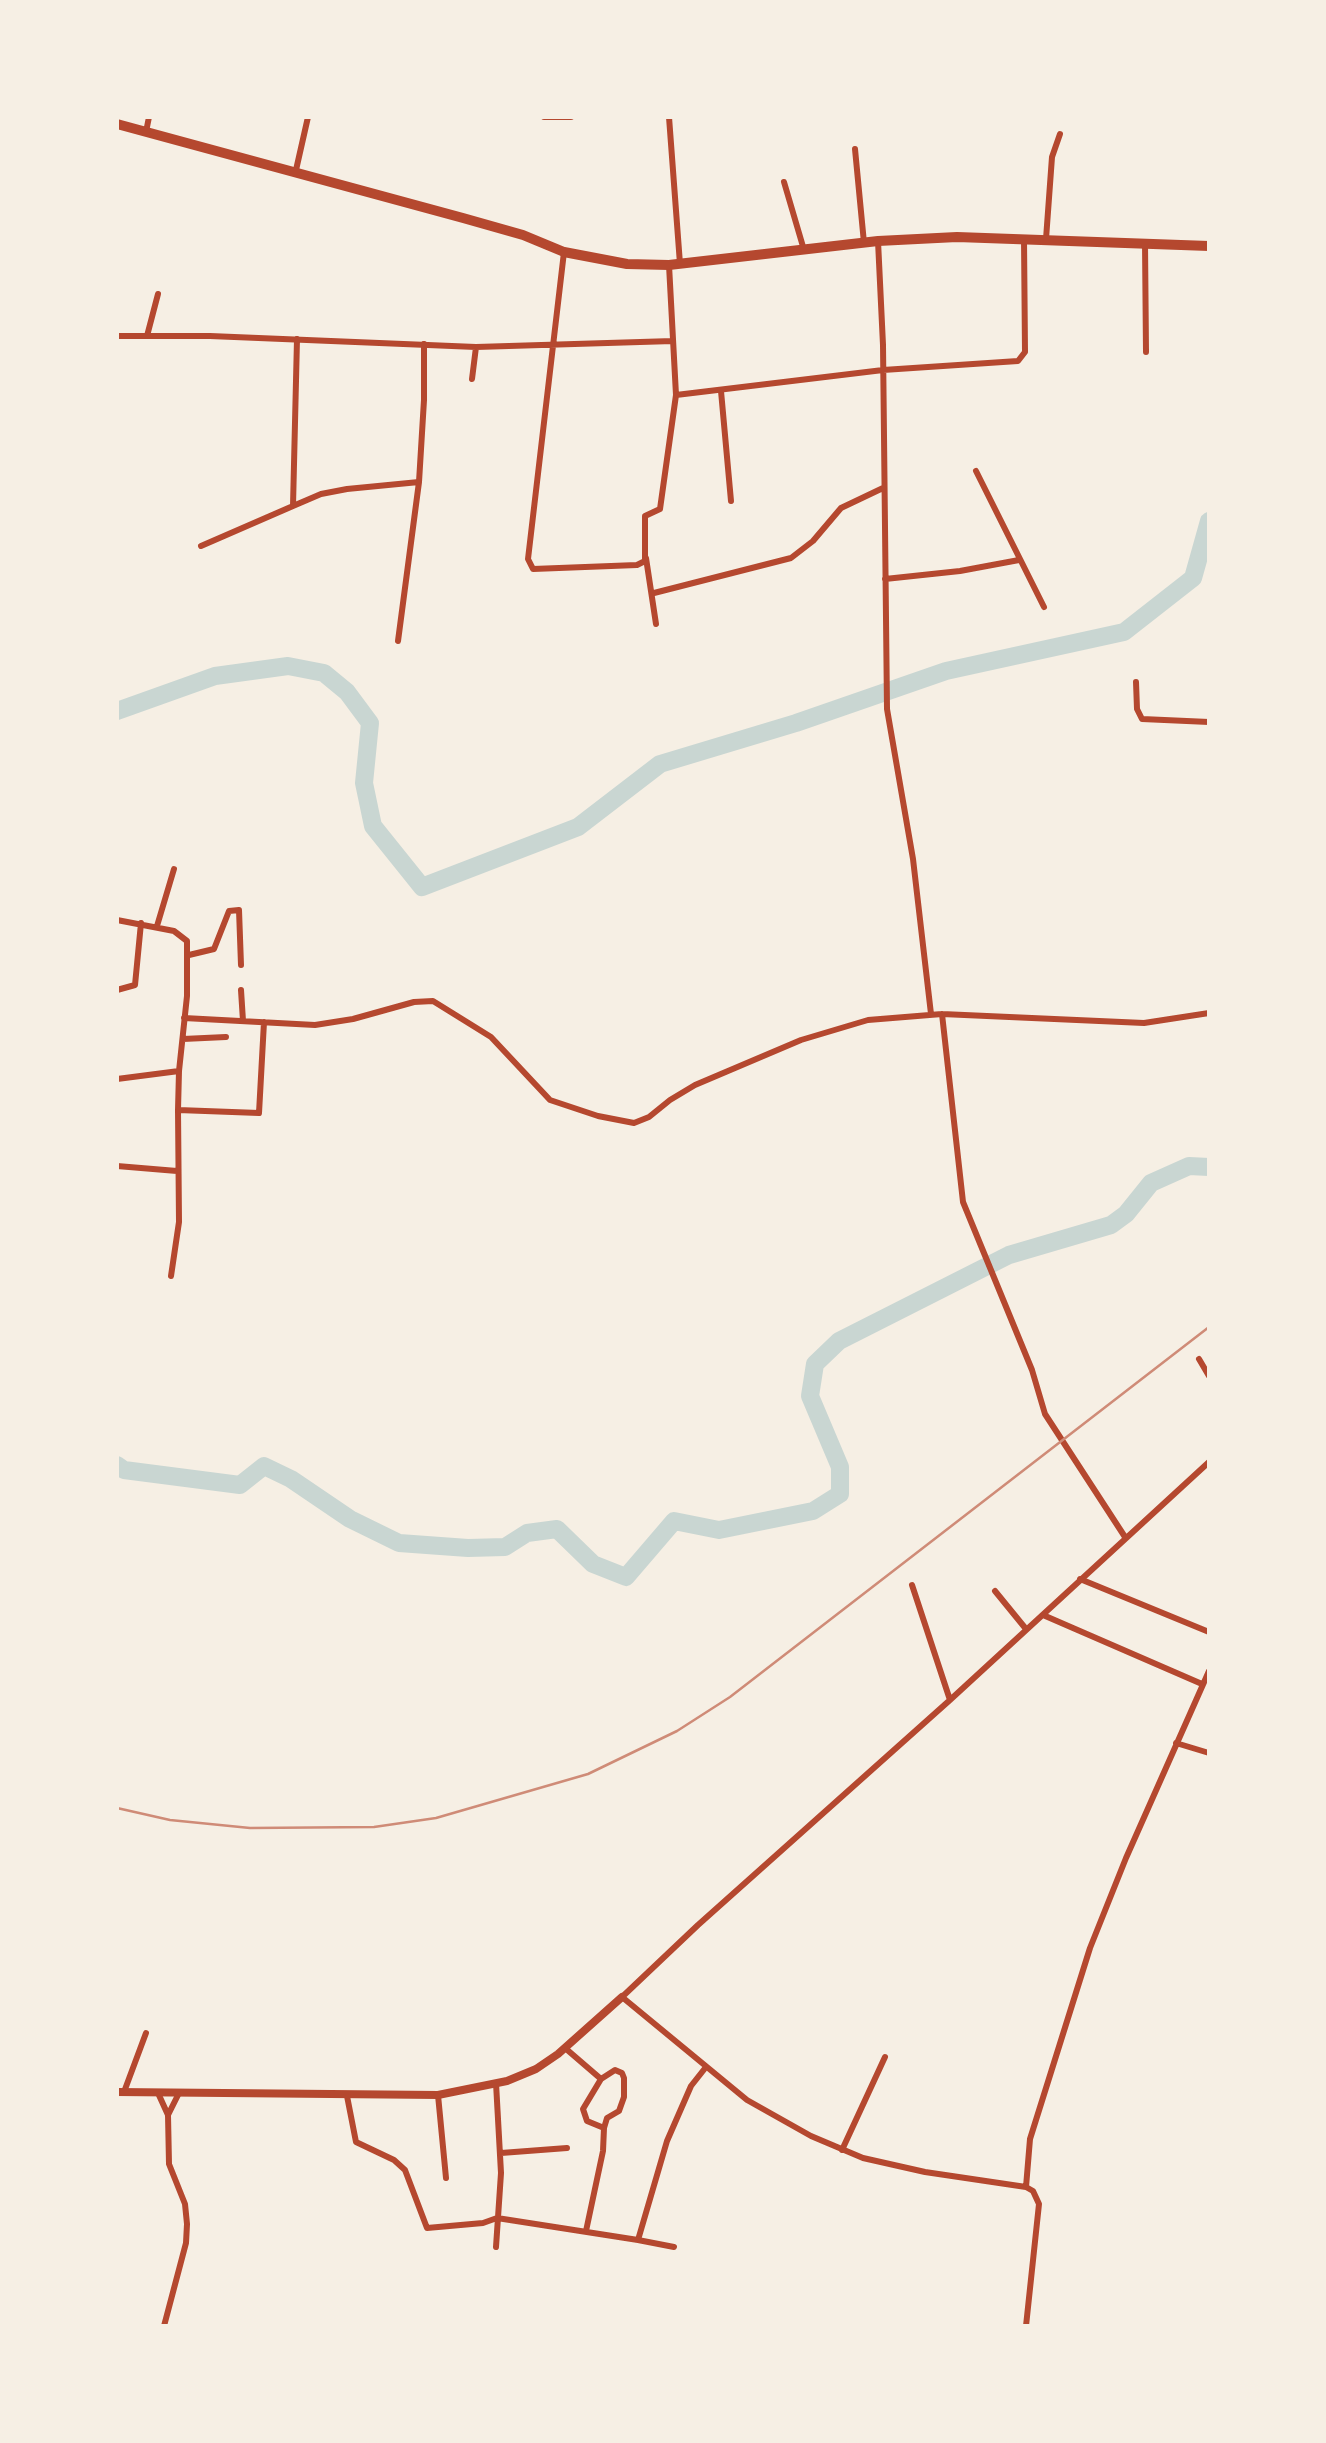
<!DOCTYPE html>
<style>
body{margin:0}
#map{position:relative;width:1326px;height:2443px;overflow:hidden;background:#f6efe4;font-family:"Noto Serif",serif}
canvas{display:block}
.frame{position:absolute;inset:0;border:119px solid #f6efe4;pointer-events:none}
</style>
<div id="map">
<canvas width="1326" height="2443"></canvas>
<div class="frame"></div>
</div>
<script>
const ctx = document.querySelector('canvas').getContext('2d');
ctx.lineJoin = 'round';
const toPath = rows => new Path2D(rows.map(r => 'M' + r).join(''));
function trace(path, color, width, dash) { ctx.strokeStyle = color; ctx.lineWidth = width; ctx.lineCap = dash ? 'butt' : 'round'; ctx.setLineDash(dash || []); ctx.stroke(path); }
trace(toPath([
 [117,711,215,676,288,666,324,673,347,692,370,723,364,783,373,826,422,887,578,827,660,764,796,723,946,671,1124,632,1193,578,1209,521],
 [117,1465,124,1470,240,1485,264,1466,291,1479,350,1519,399,1543,468,1548,505,1547,527,1533,557,1529,593,1564,626,1577,674,1521,719,1530,813,1511,840,1494,840,1467,810,1396,815,1364,839,1341,1009,1255,1111,1225,1126,1214,1151,1183,1189,1166,1209,1167]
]), '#c9d6d2', 18);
trace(toPath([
 [544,117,571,117],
 [669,117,680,264],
 [146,132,149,117],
 [855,149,864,243],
 [296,170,308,117],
 [784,182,804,250],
 [1046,239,1052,157,1060,134],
 [878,241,883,345,887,709,913,859,931,1014],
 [1145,243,1146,352],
 [564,252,528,559,533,569,637,565,645,561,645,516,660,509,676,395],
 [669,265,676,395,883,370,1018,361,1025,352,1024,239],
 [117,336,210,336,476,347,673,341],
 [147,336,158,294],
 [472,379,476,347],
 [721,391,731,501],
 [976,471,1044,607],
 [293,506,321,494,347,489,419,482,424,400,424,344],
 [201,546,293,506,297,339],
 [646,558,656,624],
 [885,579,960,571,1019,560],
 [654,593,791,558,813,541,841,508,883,488],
 [398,641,419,482],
 [1136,682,1137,709,1142,719,1209,722],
 [117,920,174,931,187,941,187,996,179,1071,178,1110,259,1113,264,1022],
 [157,926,174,869],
 [189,955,214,949,229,911,239,910,241,965],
 [117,990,135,985,141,923],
 [241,990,243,1021],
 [942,1014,963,1202,1032,1370,1045,1414,1125,1537],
 [184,1018,315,1025,353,1019,414,1002,433,1001,491,1037,550,1100,598,1116,634,1123,649,1117,670,1100,695,1085,801,1040,868,1020,942,1014,1144,1023,1209,1013],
 [183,1039,226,1037],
 [117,1079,179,1071],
 [117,1166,177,1171],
 [171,1276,179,1222,178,1110],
 [1199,1359,1209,1376],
 [1080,1579,1209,1632],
 [912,1585,950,1700],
 [995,1591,1026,1629],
 [1043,1615,1202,1684],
 [1176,1743,1209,1753],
 [565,2048,601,2079,583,2109,587,2121,604,2128,603,2151,586,2231],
 [601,2079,615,2070,622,2073,624,2078,624,2097,619,2111,607,2118,604,2128],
 [124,2092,146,2033],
 [158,2093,168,2115,169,2164,185,2204,187,2224,186,2243,164,2326],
 [438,2095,446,2178],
 [347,2096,356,2142,394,2160,405,2170,427,2228,483,2223,497,2218,638,2240,667,2141,691,2086,706,2067],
 [168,2115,179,2093],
 [842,2150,885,2057],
 [501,2153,567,2148],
 [1026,2187,1030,2139,1090,1948,1126,1858,1209,1671],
 [638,2240,674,2247],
 [496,2247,501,2173,496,2083],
 [1026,2326,1039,2204,1033,2191,1026,2187,925,2172,863,2158,811,2136,747,2100,622,1997,698,1925,950,1700,1209,1462]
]), '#b5482f', 6);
trace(toPath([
 [117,2092,438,2095,507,2081,536,2069,558,2054,622,1997]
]), '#b5482f', 8);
trace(toPath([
 [117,124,463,218,523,235,564,252,627,264,669,265,878,241,957,237,1209,246]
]), '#b5482f', 10);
trace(toPath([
 [117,1808,170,1820,250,1828,374,1827,436,1818,588,1774,677,1731,730,1697,1209,1327]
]), '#cf8b77', 2.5);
</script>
